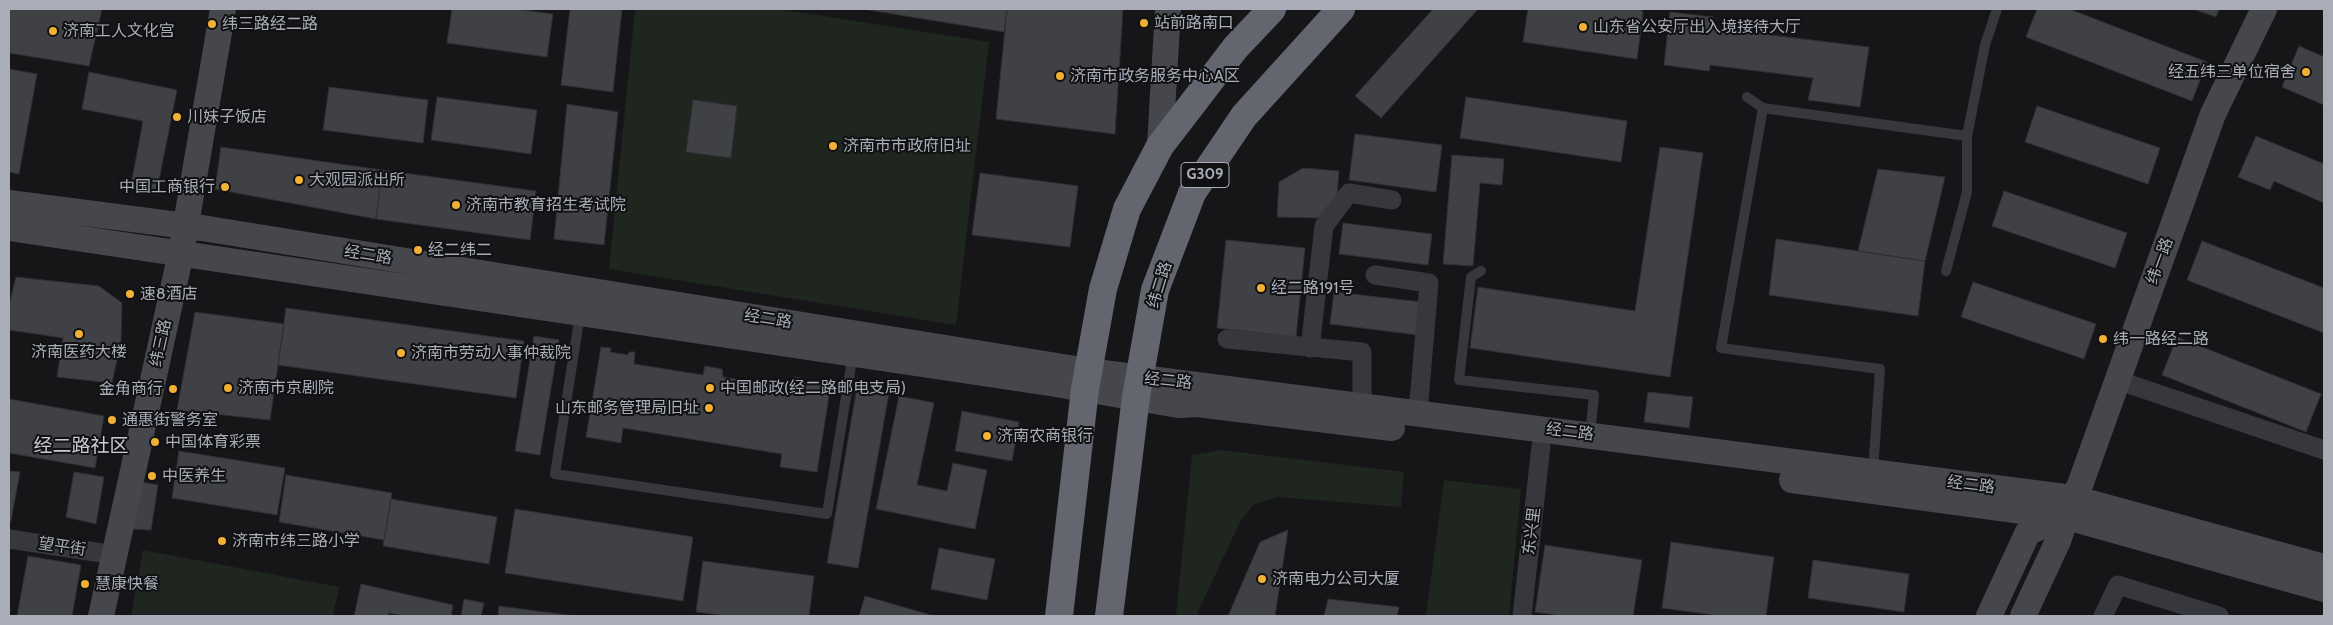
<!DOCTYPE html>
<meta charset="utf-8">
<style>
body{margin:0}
#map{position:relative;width:2333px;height:625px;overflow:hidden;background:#161618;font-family:Cabin,sans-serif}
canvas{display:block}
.frame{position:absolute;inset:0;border:10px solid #a8adb8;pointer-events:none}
</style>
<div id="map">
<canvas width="2333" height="625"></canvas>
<div class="frame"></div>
</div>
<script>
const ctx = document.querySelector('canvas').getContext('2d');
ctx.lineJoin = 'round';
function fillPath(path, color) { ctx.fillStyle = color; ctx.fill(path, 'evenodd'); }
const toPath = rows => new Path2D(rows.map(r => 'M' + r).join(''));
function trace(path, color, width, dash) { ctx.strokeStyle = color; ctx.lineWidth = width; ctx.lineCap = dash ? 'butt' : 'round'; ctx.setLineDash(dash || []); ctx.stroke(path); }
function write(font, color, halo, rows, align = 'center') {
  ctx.font = font + ' Cabin,"Noto Sans SC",sans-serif'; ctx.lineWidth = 4; ctx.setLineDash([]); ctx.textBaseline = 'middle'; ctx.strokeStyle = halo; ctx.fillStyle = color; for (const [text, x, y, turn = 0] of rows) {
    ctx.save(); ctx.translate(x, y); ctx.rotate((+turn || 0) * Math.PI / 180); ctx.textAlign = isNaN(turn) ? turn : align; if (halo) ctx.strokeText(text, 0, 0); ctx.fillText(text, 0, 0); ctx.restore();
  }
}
fillPath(toPath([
 [635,9,779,9,989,42,956,325,609,269],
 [1221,450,1404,472,1401,507,1278,497,1253,505,1240,522,1196,616,1176,616,1192,455],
 [1444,480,1521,489,1509,616,1426,616],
 [143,550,339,587,333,616,131,616]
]), '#1e261f');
const building = toPath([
 [9,9,102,9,89,66,9,53,9,9],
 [452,9,516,9,553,14,547,57,447,43,452,9],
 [570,9,622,9,613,92,561,85,570,9],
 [863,9,1007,9,1004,32,863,9],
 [1007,9,1123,9,1115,134,996,119,1007,9],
 [1433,9,1478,9,1381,118,1355,96,1433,9],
 [1528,9,1641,9,1643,13,1637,59,1523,42,1528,9],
 [2037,9,2069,9,2207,62,2192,101,2026,37,2037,9],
 [2193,9,2219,9,2216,17,2193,9],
 [1670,12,1713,17,1712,28,1869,47,1860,107,1808,100,1813,78,1710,65,1709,71,1664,65,1670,12],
 [2299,46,2324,57,2324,105,2282,87,2299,46],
 [9,69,37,74,19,174,9,172,9,69],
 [89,72,177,90,157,190,131,185,143,121,82,109,89,72],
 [329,87,428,100,423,143,323,130,329,87],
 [437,97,537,110,531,154,431,140,437,97],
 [1466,97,1627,121,1621,162,1460,138,1466,97],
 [693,100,737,106,731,158,686,152,693,100],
 [567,104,618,112,604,245,554,239,567,104],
 [2037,106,2160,148,2148,184,2025,142,2037,106],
 [1355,134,1442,145,1436,192,1349,180,1355,134],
 [2256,136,2324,164,2324,203,2274,181,2270,190,2238,177,2256,136],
 [221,147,382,170,376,219,215,189,221,147],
 [1660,147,1703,153,1670,377,1470,348,1478,287,1635,311,1660,147],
 [1452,155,1504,159,1502,185,1480,183,1473,266,1443,264,1452,155],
 [1303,168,1339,171,1337,197,1319,218,1277,217,1279,182,1303,168],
 [1878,169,1945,177,1925,261,1858,251,1878,169],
 [382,170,536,191,530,240,376,219,382,170],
 [980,173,1078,186,1070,247,972,235,980,173],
 [2004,191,2127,233,2115,268,1992,226,2004,191],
 [1343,223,1432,234,1428,265,1339,254,1343,223],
 [1776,239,1925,261,1918,316,1769,295,1776,239],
 [1226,240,1305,248,1296,337,1217,328,1226,240],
 [2202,241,2324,288,2324,333,2187,280,2202,241],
 [16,277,99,286,122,303,121,341,112,383,57,377,63,338,9,330,9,306,16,277],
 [1973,282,2096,324,2084,359,1961,317,1973,282],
 [1334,292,1422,302,1418,335,1330,324,1334,292],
 [286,308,524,341,516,398,278,365,286,308],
 [195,312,284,324,270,420,177,410,195,312],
 [534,336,559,340,540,455,515,451,534,336],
 [2177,337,2321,394,2306,432,2162,375,2177,337],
 [601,347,611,348,610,352,628,355,629,352,635,352,634,364,703,375,705,366,722,369,723,377,792,388,794,377,801,378,801,382,819,385,820,380,831,383,817,472,780,467,782,454,623,428,621,443,586,437,601,347],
 [857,387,889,393,858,568,827,563,857,387],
 [1648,392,1693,397,1689,428,1644,422,1648,392],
 [899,396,934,403,917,485,947,491,953,463,987,470,975,529,876,509,899,396],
 [9,399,104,416,95,468,9,453,9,399],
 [962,411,1019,422,1012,461,955,451,962,411],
 [179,451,285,468,277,515,172,498,179,451],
 [9,471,20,472,11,521,9,521,9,471],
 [74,472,104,477,96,524,66,517,74,472],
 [286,475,392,493,384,540,279,522,286,475],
 [142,482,158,485,151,530,132,529,142,482],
 [391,499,497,517,489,564,383,546,391,499],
 [515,509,693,537,683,601,505,573,515,509],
 [1288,530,1275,616,1228,616,1260,542,1288,530],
 [1671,542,1774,557,1766,616,1721,616,1662,608,1671,542],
 [1545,545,1642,560,1633,616,1563,616,1535,612,1545,545],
 [939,548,995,559,987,600,931,589,939,548],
 [28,556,81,565,72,616,17,616,28,556],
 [1813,560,1909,574,1904,612,1808,598,1813,560],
 [703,561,814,576,809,616,730,616,696,612,703,561],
 [361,584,453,605,451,616,404,616,389,613,388,616,354,616,361,584],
 [865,596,934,616,859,616,865,596],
 [464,599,484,603,481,616,461,616,464,599],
 [1328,599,1399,607,1397,616,1324,616,1328,599],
 [499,606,575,616,498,616,499,606]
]);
fillPath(building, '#404145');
trace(building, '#303034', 1);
trace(toPath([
 [1747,97,1763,108,1721,348,1880,369,1873,471],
 [1763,108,1967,136,1967,192,1946,271],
 [1967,136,1985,45,1997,9],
 [1481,271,1471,277,1459,380,1594,395,1590,435],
 [580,314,555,474,827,514,853,354]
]), '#37383d', 10);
trace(toPath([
 [1375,275,1429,283,1418,413],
 [1227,339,1362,352,1362,405],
 [1310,348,1324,226,1349,193,1392,200],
 [2117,380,2324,450],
 [9,539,115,555],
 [1522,616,1541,446],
 [2103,616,2118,585,2219,616]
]), '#37383d', 19);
trace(toPath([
 [1160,146,1168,9],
 [9,203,202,228,1088,371,2073,498,2324,567],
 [9,228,1056,384,1178,405,1197,404,1392,428],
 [1792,480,2067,517,2324,589],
 [101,616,181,253,223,9],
 [1989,616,2028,532,2064,518],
 [2023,616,2058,541,2073,498,2080,485,2213,114,2264,9]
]), '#45474d', 26);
trace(toPath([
 [1059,616,1085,389,1103,289,1127,209,1160,146,1236,47,1272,9],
 [1109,616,1136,397,1155,290,1192,193,1244,116,1341,9]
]), '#63666e', 28);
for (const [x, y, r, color] of [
 [1144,23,5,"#f2b134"],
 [212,24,5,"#f2b134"],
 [1583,27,5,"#f2b134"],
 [53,31,5,"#f2b134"],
 [2306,72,5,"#f2b134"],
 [1060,76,5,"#f2b134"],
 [177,117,5,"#f2b134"],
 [833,146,5,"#f2b134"],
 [299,180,5,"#f2b134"],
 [225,187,5,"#f2b134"],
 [456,205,5,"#f2b134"],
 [418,250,5,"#f2b134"],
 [1261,288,5,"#f2b134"],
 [130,294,5,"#f2b134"],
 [79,334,5,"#f2b134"],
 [2103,339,5,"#f2b134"],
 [401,353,5,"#f2b134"],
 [228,388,5,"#f2b134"],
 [710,388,5,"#f2b134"],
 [173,389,5,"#f2b134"],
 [709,408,5,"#f2b134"],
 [112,420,5,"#f2b134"],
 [987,436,5,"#f2b134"],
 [155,442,5,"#f2b134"],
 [152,476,5,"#f2b134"],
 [222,541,5,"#f2b134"],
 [1262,579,5,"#f2b134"],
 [85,584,5,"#f2b134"]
]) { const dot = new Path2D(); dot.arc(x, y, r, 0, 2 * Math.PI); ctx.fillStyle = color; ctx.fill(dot); trace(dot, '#111113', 2); }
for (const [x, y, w] of [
 [1205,175,48]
]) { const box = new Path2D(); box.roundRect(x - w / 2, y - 12.5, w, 25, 4); ctx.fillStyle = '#111113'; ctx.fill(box); trace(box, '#a8adb8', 1); }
write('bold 15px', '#a8adb8', null, [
 ["G309",1205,175]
]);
write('16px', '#a8adb8', '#111113', [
 ["站前路南口",1154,23],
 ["纬三路经二路",222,24],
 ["山东省公安厅出入境接待大厅",1593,27],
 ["济南工人文化宫",63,31],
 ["经五纬三单位宿舍",2296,72,"right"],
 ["济南市政务服务中心A区",1070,76],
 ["川妹子饭店",187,117],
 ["济南市市政府旧址",843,146],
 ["大观园派出所",309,180],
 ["中国工商银行",215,187,"right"],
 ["济南市教育招生考试院",466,205],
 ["经二纬二",428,250],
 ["经二路191号",1271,288],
 ["速8酒店",140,294],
 ["纬一路经二路",2113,339],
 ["济南医药大楼",79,352,"center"],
 ["济南市劳动人事仲裁院",411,353],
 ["济南市京剧院",238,388],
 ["中国邮政(经二路邮电支局)",720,388],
 ["金角商行",163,389,"right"],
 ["山东邮务管理局旧址",699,408,"right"],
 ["通惠街警务室",122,420],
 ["济南农商银行",997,436],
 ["中国体育彩票",165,442],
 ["中医养生",162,476],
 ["济南市纬三路小学",232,541],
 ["济南电力公司大厦",1272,579],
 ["慧康快餐",95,584]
], 'left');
write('16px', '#a8adb8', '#111113', [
 ["经二路",368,255,9],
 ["纬一路",2160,261,-70],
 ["纬二路",1160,285,-73],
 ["经二路",768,319,9],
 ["纬三路",161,343,-78],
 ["经二路",1168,381,6],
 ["经二路",1570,432,7],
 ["经二路",1971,485,7],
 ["东兴里",1532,531,-83],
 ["望平街",62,547,8]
]);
write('19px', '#c9ccd4', '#111113', [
 ["经二路社区",81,446]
]);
</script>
